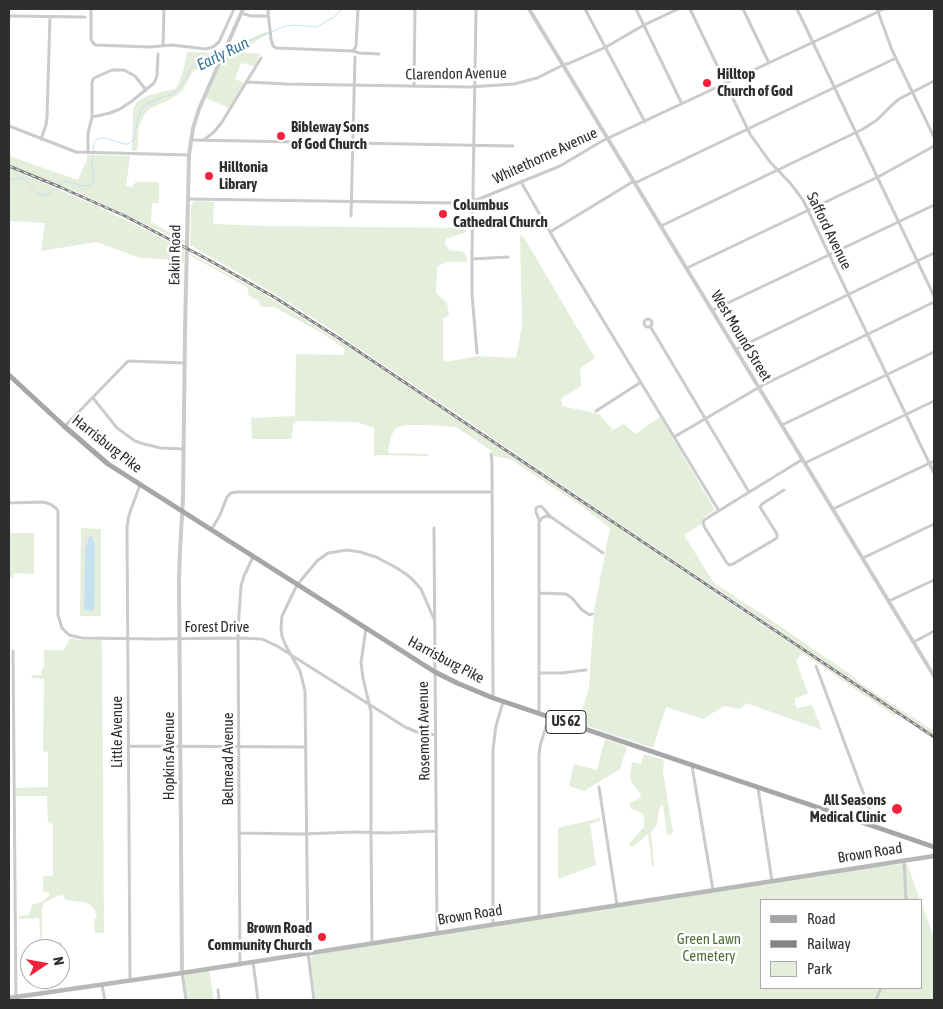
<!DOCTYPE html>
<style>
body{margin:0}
#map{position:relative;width:943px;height:1009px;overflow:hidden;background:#fff;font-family:"Asap Condensed",sans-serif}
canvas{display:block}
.frame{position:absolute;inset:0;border:10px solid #2e2e2e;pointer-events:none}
.legend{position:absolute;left:760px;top:899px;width:162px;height:90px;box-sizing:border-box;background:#fff;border:1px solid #ababab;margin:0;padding:6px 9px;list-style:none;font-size:15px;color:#2e2e2e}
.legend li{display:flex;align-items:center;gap:10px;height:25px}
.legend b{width:25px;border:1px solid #ababab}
.north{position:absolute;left:20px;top:939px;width:50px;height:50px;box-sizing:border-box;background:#fff;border:1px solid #ababab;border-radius:50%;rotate:78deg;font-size:14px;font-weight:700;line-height:20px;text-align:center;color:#2e2e2e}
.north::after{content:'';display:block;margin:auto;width:18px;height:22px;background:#f3223b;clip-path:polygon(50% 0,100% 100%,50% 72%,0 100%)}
</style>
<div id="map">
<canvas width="943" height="1009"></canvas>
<div class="frame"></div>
<ul class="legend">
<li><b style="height:6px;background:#a6a6a6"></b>Road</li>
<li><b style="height:6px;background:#838383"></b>Railway</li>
<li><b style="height:14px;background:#e5eddb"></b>Park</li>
</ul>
<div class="north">N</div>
</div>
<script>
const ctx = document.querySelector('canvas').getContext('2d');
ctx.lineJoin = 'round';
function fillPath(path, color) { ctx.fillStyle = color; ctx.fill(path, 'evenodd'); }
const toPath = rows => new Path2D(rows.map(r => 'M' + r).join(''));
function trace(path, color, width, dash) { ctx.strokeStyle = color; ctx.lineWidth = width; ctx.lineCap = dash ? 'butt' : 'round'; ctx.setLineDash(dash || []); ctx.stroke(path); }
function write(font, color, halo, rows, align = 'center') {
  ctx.font = font + ' "Asap Condensed",sans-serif'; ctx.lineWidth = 5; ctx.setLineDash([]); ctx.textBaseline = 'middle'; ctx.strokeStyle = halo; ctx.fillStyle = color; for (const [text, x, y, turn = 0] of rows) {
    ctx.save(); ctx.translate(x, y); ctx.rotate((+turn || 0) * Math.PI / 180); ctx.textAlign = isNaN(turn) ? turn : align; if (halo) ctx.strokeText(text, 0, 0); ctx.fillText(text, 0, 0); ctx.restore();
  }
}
fillPath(toPath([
 [267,31,268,34,238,52,260,54,255,66,241,63,235,79,244,83,229,108,206,98,228,49],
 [187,52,220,53,218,58,211,63,193,71,182,91,171,99,149,109,144,115,139,126,137,151,132,151,133,109,137,102,149,95,175,89,178,85,184,68],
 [87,155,130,156,126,186,131,187,136,182,159,182,159,203,152,203,151,222,185,241,185,243,84,195,9,164,9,156,78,180,87,159],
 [9,168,101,208,184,249,184,263,164,259,140,258,96,242,41,251,45,223,9,221],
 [195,201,214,202,213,224,268,226,466,228,466,232,446,239,445,244,449,250,464,252,467,258,467,262,445,262,437,267,436,293,447,303,449,315,443,319,443,359,446,362,478,356,516,358,522,326,520,235,523,236,595,358,580,368,581,386,561,398,562,406,599,414,613,430,624,424,635,434,660,417,715,510,704,517,700,525,684,535,714,583,771,620,854,677,861,684,934,731,934,735,320,322,258,284,190,245,191,204],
 [191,254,264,294,350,348,597,513,719,596,897,714,895,716,802,653,796,661,808,693,795,699,795,705,797,708,812,705,822,730,746,703,740,709,724,706,703,719,666,707,653,748,578,723,589,688,594,611,610,528,583,507,510,459,493,456,492,451,456,427,424,425,405,425,396,428,391,436,388,450,389,453,428,454,428,456,378,455,374,456,374,428,357,422,298,421,293,424,292,437,291,439,252,439,251,418,295,416,296,354,344,355,345,349,322,333,274,307,261,307,259,301,249,296,247,287,191,256],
 [81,528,101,529,101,616,80,616],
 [92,537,95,545,95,565,87,611,84,609,85,549],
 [9,533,34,533,34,574,14,573,13,578,9,578],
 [70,638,79,640,100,640,102,642,104,933,95,933,94,920,97,916,94,909,88,903,66,900,63,895,58,896,44,903,42,909,42,942,62,942,62,945,41,945,39,918,19,919,19,916,28,915,30,912,32,905,43,901,49,896,49,893,43,891,43,876,53,876,53,824,48,823,47,796,16,796,15,788,48,787,48,752,43,751,44,679,31,678,32,675,41,675,42,668,44,668,44,650,64,650],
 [605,739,627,747,620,769,584,791,569,786,574,764,597,770],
 [644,754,664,760,663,772,673,832,670,835,667,835,663,805,661,805,659,810,657,825,651,832,654,866,652,866,648,834,634,846,629,847,629,844,644,827,644,818,642,813,630,808,630,803,640,798,641,794,631,781,630,776,632,762,641,764],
 [600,818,600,821,590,824,596,865,558,879,558,828],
 [904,864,907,864,920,900,762,900,762,988,922,988,922,904,934,938,934,1000,316,1000,310,958,316,954,875,867],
 [209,968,214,1000,187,1000,182,973]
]), '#e5eddb');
fillPath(toPath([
 [92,536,95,545,94,609,92,611,87,611,84,609,85,549,89,537]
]), '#c5e0ee');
trace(toPath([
 [225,52,263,35,286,26,294,25,317,27,334,17,342,9],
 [9,180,17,178,21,178,27,182,37,193,41,195,49,194,61,184,65,181,84,186,90,185,94,180,92,162,94,143,97,139,105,138,125,144,128,144,133,141,140,111,143,107,149,103,174,93,182,85,190,70,193,66,221,54]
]), '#c5e0ee', 1);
trace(toPath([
 [91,9,91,39,93,43,96,45,150,47,172,45,206,49,213,47,219,42,234,9],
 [269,9,268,12,271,39,273,46,276,48,353,51,359,53,379,54],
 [476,9,472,254,472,294,477,353],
 [585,9,645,122],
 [636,9,682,104],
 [690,9,750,134,770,162,791,184,803,200,934,473],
 [743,9,769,63],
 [797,9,934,296],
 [877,9,892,50,934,137],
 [241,13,251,16,268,16],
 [9,16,85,17],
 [163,46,164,9],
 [353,51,356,46,358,9],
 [247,82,286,84,469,87,514,84,537,78,563,65,570,63,606,47,644,25,678,9],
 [414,86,415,9],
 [92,117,110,113,120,109,132,101,154,83,157,76,158,54],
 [9,126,76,152,189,155],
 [41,139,46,125,47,117,50,17],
 [191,140,513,146],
 [204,140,214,132,222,122,261,58],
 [88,153,88,133,92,117,92,82,94,78,112,70,124,70,135,76,146,90],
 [521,182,561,251,719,511],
 [635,183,896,58],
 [188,199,454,203,479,199,560,166,602,141,884,9],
 [351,216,355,57],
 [661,226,863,129,877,120,892,105,899,99,934,81],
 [550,232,634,181],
 [472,259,508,257],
 [687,268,878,177,934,146],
 [713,310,934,205],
 '644 323a4 4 0 1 1 8 0a4 4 0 1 1-8 0Z',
 [650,326,749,492],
 [736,349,934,253],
 [93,398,117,428,135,441,144,444,161,448,184,449],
 [596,411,641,382],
 [782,425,934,352],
 [65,426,128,361,185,363],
 [674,437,763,385,934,302],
 [491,454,492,462,493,697],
 [805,463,934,401],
 [784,490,762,504,760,507,777,534,777,538,733,564,729,565,727,563,705,528,703,523,704,520,803,459],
 [9,503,43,502,50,504,56,508,58,511,58,615,62,628,69,635,82,638,154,639,238,638,262,639,277,646,405,727,417,732,436,735],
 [833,509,934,461],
 [539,522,542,518,546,516,550,517],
 [434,528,437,933],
 [211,530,220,515,227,497,231,493,237,492,492,492],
 [863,558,934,524],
 [540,593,566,594,572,598,582,610,590,615,592,614],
 [889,601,934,580],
 [366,628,361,663,363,678,371,712,371,832,372,943],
 [914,642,934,631],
 [13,651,16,1000],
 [816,666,873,819,873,826],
 [539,673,562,673,586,670],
 [539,713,539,520,536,512,536,508,540,506,542,507,551,517,603,553],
 [129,746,306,747],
 [692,766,713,890],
 [599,787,617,905],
 [758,788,772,881],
 [240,833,301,834,355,832,389,833,436,831],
 [904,861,906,900],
 [539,917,539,756,540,746,549,717],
 [493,924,493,749,496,726,503,702],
 [253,962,258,1000],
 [240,964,238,630,241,586,244,576,253,557],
 [182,973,186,1000],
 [130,980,127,527,129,515,140,485],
 [102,985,105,1000],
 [218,990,219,1000],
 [314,1000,308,953,305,691,300,671,285,644,282,636,281,628,282,616,297,585,317,561,328,553,347,550,360,552,376,557,395,567,406,574,413,580,421,589,434,619],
 [876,1000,881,988]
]), '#cbcbcb', 3);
trace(toPath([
 [529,9,934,676],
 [182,973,179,579,180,550,183,498,185,331,189,155,193,128,199,109,243,9]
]), '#cbcbcb', 4);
trace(toPath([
 [9,998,182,973,934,856]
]), '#b8b8b8', 4.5);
trace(toPath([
 [9,375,64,426,108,464,435,672,457,683,493,698,873,826,934,847]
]), '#a6a6a6', 5);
const rail = toPath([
 [9,166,60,187,125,216,207,259,274,297,340,339,934,737]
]);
trace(rail, '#838383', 3);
trace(rail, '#fff', 1, [4]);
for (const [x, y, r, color] of [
 [707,83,5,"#f3223b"],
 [281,136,5,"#f3223b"],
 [209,176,5,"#f3223b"],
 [443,214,5,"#f3223b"],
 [897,809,6,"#f3223b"],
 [322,937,5,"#f3223b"]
]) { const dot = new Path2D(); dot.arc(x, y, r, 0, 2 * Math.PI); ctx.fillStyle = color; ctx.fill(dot); trace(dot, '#fff', 2); }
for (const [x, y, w] of [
 [566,722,40]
]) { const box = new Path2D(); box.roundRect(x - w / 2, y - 11.5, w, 23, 4); ctx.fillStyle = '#fff'; ctx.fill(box); trace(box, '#2e2e2e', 1); }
write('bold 14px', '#2e2e2e', null, [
 ["US 62",566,722]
]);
write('15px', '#2e2e2e', '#fff', [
 ["Clarendon Avenue",456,74,-1],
 ["Whitethorne Avenue",545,156,-25],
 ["Safford Avenue",829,231,64],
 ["Eakin Road",175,255,-89],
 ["West Mound Street",741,336,59],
 ["Harrisburg Pike",107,444,38],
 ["Forest Drive",217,627],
 ["Harrisburg Pike",446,660,28],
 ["Rosemont Avenue",424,731,-91],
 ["Little Avenue",117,732,-90],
 ["Hopkins Avenue",169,756,-90],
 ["Belmead Avenue",228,759,-90],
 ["Brown Road",870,853,-9],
 ["Brown Road",470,915,-9]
]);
write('bold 15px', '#2e2e2e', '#fff', [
 ["Hilltop",717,74],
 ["Church of God",717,91],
 ["Bibleway Sons",291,127],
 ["of God Church",291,144],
 ["Hilltonia",219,167],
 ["Library",219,184],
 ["Columbus",453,205],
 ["Cathedral Church",453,222],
 ["All Seasons",886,800,"right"],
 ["Medical Clinic",886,817,"right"],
 ["Brown Road",312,928,"right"],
 ["Community Church",312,945,"right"]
], 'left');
write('15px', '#536e38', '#fff', [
 ["Green Lawn",709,939],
 ["Cemetery",709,956]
]);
write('italic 16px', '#357597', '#fff', [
 ["Early Run",223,54,-26]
]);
</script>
